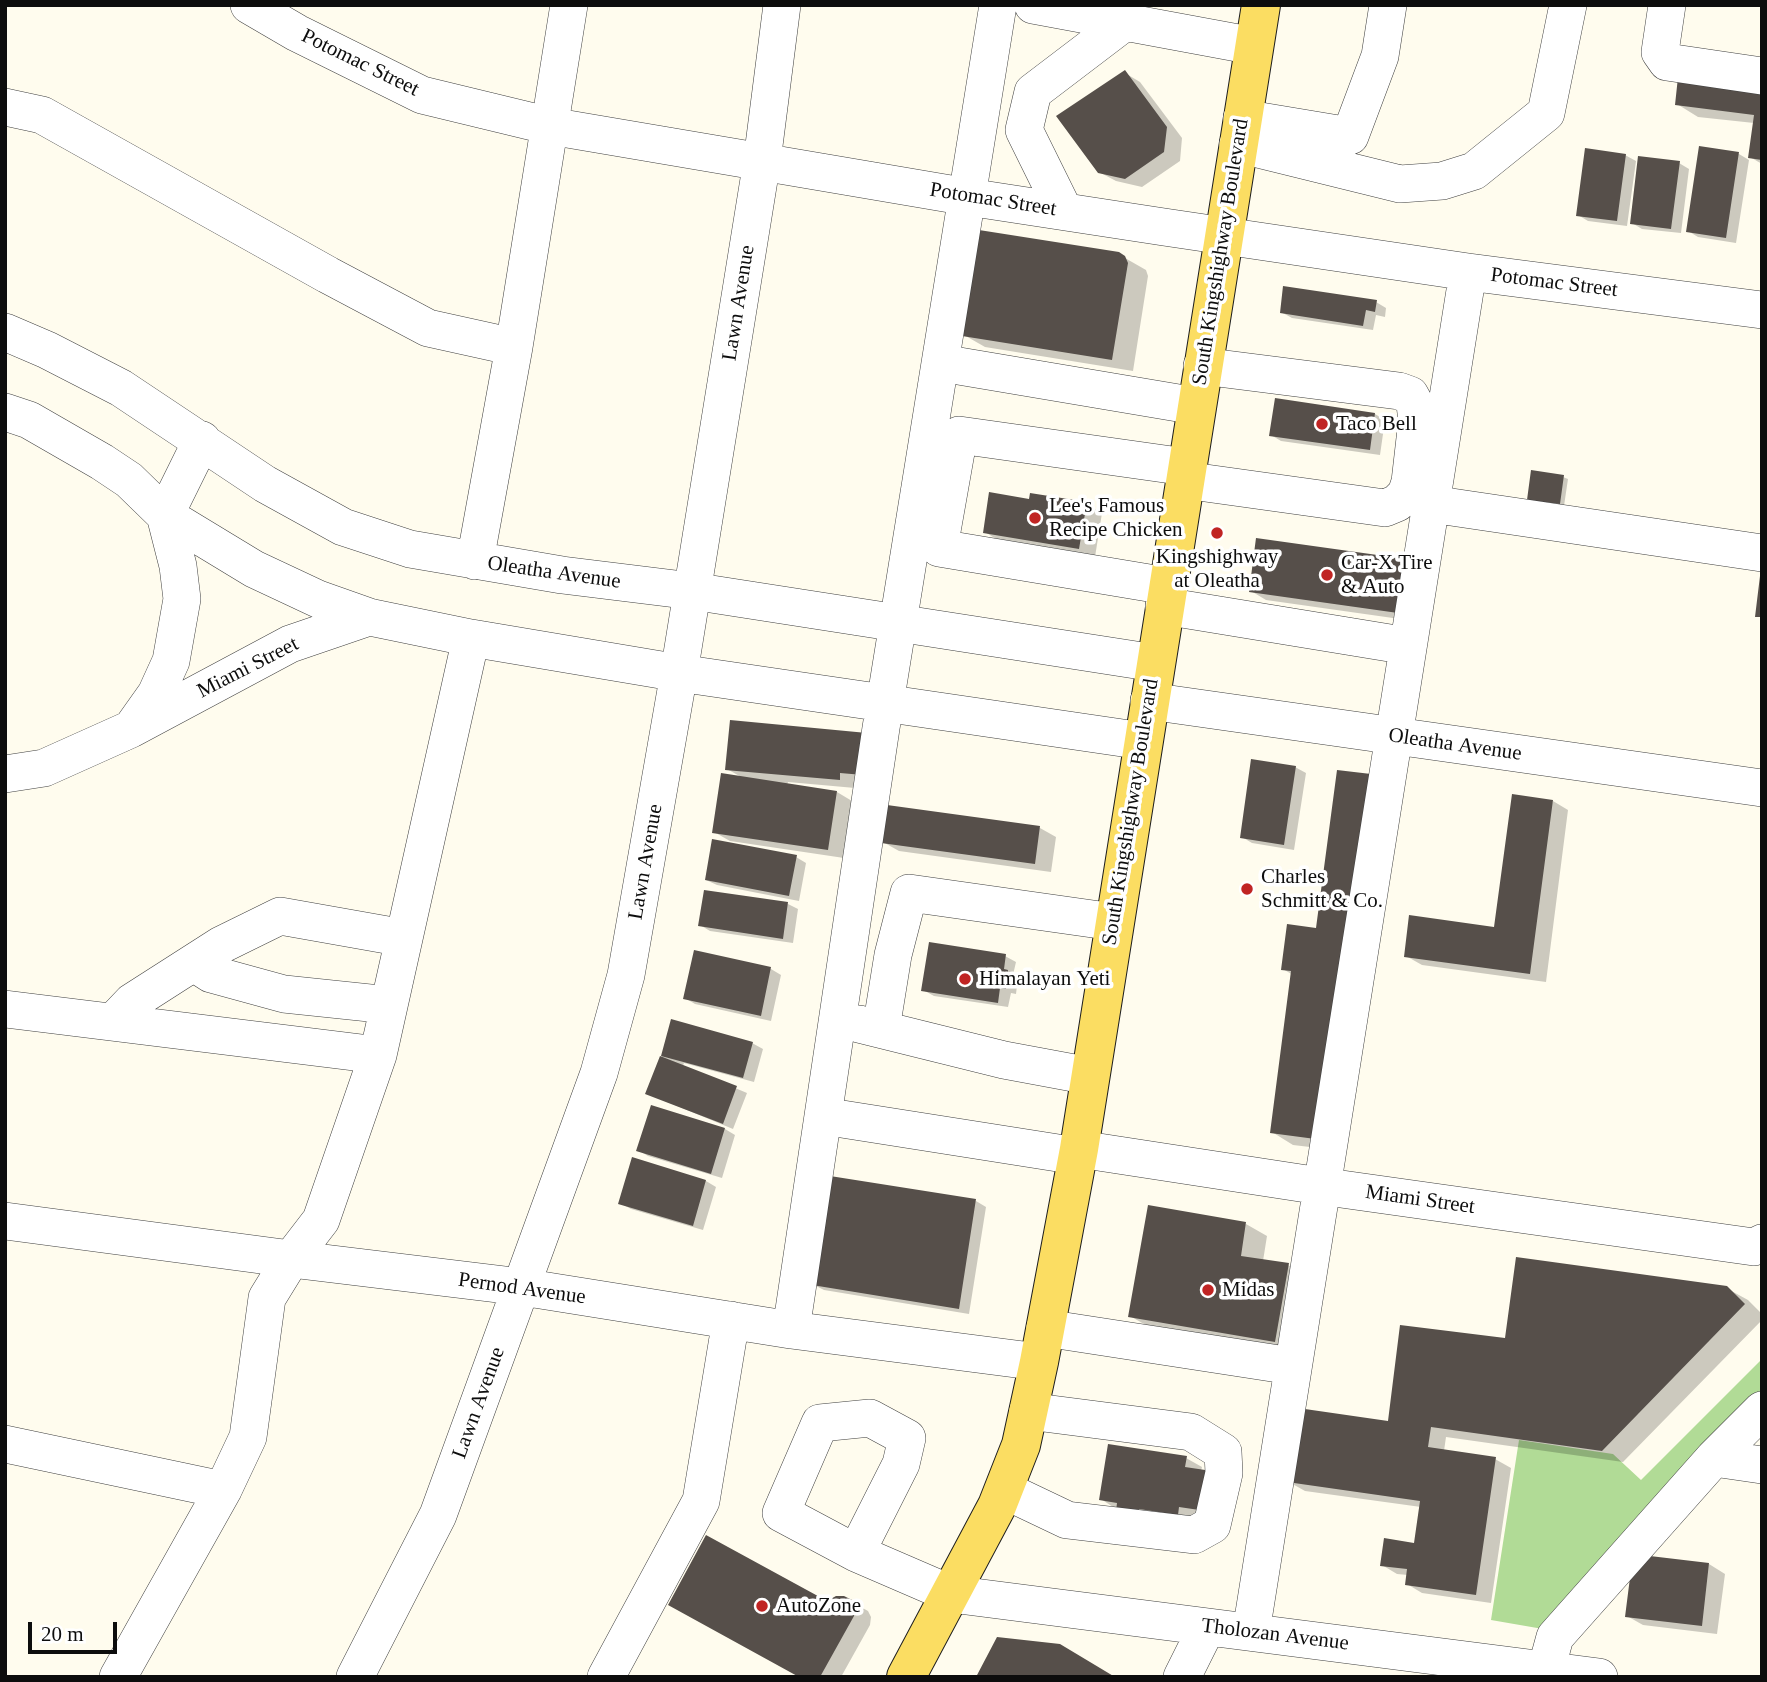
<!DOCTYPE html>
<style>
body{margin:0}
#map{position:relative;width:1767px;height:1682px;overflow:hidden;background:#fffcee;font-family:Georgia,serif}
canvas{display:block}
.frame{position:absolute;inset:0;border:7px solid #0d0d0d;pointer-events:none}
.scale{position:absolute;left:28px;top:1622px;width:89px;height:32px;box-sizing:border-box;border:4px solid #0d0d0d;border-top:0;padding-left:9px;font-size:21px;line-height:24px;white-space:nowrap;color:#0d0d0d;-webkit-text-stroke:5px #fff;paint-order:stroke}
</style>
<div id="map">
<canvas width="1767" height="1682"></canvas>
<div class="frame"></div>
<div class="scale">20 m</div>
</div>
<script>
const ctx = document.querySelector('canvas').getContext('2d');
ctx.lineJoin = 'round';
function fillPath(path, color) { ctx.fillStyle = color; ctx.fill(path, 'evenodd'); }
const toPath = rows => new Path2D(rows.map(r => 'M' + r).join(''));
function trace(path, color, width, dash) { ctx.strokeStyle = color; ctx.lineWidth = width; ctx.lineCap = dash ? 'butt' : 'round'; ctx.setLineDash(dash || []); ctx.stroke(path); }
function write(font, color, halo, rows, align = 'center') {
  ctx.font = font + ' Georgia,serif'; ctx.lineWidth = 7; ctx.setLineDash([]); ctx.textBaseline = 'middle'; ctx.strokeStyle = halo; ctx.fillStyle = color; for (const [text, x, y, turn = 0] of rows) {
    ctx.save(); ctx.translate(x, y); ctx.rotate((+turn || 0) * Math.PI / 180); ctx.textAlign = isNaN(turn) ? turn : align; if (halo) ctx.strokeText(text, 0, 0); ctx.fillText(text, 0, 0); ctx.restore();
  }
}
fillPath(toPath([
 [1762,1359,1762,1403,1543,1629,1491,1620,1519,1440,1613,1454,1641,1480]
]), '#b1db96');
fillPath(toPath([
 [1125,73,1140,82,1182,138,1180,161,1142,187,1116,181,1099,172],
 [1762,90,1762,164,1750,157,1754,123,1698,117,1677,104],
 [1701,148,1739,154,1749,160,1736,243,1698,237,1688,231],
 [1625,155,1636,161,1627,226,1588,221,1578,215],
 [1679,163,1689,169,1681,233,1642,229,1632,223],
 [1118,254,1146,270,1148,276,1133,371,985,347,964,335],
 [1376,302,1386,308,1385,317,1376,315,1373,330,1292,318,1281,312],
 [1276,400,1375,414,1385,420,1380,455,1281,441,1271,435],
 [1563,477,1568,479,1564,506,1533,502],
 [1030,501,1086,504,1102,513,1095,557,1001,542,985,532],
 [1258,540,1414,621,1266,600,1251,591],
 [867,735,855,788,788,782,787,785,837,792,852,801,844,858,730,841,714,832,743,778,727,769],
 [1295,767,1306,773,1294,850,1252,843,1242,837],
 [1553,801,1568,810,1546,982,1422,965,1406,956,1496,929],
 [888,807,1040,828,1056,837,1051,872,899,851,883,842],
 [796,857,806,863,799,901,717,885,706,880],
 [788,904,798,909,793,943,710,931,700,925],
 [1318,930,1344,1151,1293,1145,1272,1132,1293,975,1283,969],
 [695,952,771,969,781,975,771,1021,695,1004,685,998],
 [1005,956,1016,962,1013,975,1018,977,1016,994,1011,993,1008,1007,934,996,923,990],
 [672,1021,752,1043,763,1049,754,1082,684,1063,683,1066,747,1093,733,1129,648,1094,662,1057],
 [652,1107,725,1129,735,1135,722,1178,648,1156,638,1150],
 [633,1159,706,1181,716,1187,703,1230,631,1209,620,1203],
 [976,1201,986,1207,969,1314,824,1290,814,1285],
 [1246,1224,1267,1236,1263,1261,1288,1265,1309,1277,1296,1353,1151,1328,1130,1316],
 [1726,1288,1748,1300,1762,1314,1762,1320,1623,1462,1446,1437,1444,1451,1495,1459,1511,1468,1491,1603,1422,1593,1407,1584,1408,1575,1397,1574,1382,1565,1415,1545,1421,1507,1305,1491,1289,1482,1389,1423,1506,1340],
 [1186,1458,1202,1467,1201,1471,1212,1473,1193,1523,1116,1509,1101,1499],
 [1709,1564,1725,1574,1717,1634,1643,1625,1627,1616],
 [843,1597,868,1611,871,1617,870,1625,841,1677,801,1677,827,1603]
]), '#0003');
fillPath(toPath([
 [1125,70,1167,127,1164,152,1125,179,1098,173,1056,116],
 [1678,77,1762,88,1762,160,1748,158,1754,115,1675,105],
 [1699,146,1739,152,1726,238,1686,232],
 [1585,148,1626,154,1617,221,1576,216],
 [1638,156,1680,161,1671,229,1630,224],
 [979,230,1119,252,1125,256,1128,263,1112,360,962,336],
 [1283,286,1377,300,1375,312,1366,310,1363,326,1280,313],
 [1275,398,1375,413,1370,450,1269,436],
 [1531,470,1564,475,1560,504,1527,500],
 [989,492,1029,499,1030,493,1087,502,1079,549,983,533],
 [1256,538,1406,559,1398,613,1249,592],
 [1760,576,1762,576,1762,617,1755,617],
 [730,720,867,733,863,775,840,773,840,780,725,770],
 [1251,759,1296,766,1284,845,1240,838],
 [1337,770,1371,774,1323,1140,1270,1133,1291,971,1281,970,1287,924,1316,928],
 [721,773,837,791,828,850,712,833],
 [1512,794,1553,800,1530,974,1404,957,1409,915,1494,927],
 [887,805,1040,826,1035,864,881,843],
 [712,839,797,855,789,896,705,880],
 [704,890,788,902,783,939,698,926],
 [929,942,1006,954,1004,969,1008,970,1006,989,1000,988,998,1003,921,991],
 [694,950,771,967,761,1016,683,999],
 [671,1019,753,1042,743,1078,661,1056],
 [660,1056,737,1086,723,1124,645,1094],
 [651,1105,725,1128,711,1174,636,1151],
 [632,1157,706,1180,693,1226,618,1204],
 [830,1176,976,1199,959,1309,812,1285],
 [1148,1205,1246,1222,1241,1256,1289,1263,1275,1342,1128,1317],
 [1516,1257,1727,1286,1745,1304,1602,1451,1431,1427,1428,1447,1496,1457,1476,1595,1405,1585,1407,1569,1380,1566,1384,1538,1414,1543,1420,1501,1287,1482,1298,1408,1388,1421,1400,1325,1505,1338],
 [1108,1444,1187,1456,1185,1467,1212,1471,1206,1511,1179,1507,1178,1515,1139,1509,1138,1515,1116,1511,1117,1503,1099,1500],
 [706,1535,827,1601,836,1596,844,1596,852,1600,856,1607,854,1616,820,1677,799,1677,668,1605],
 [1633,1554,1709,1563,1702,1626,1625,1617],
 [997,1637,1060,1644,1115,1677,976,1677]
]), '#564f4a');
const minor = toPath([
 [249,5,297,33,422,95,550,126,968,197,1164,227,1468,272,1762,310],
 [1033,5,1254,46],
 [1667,5,1660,52,1667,62,1762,76],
 [5,107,42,115,328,275,428,328,514,347],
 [1242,118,1350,136,1380,56,1388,5],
 [1238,144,1400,184,1442,181,1474,171,1546,113,1568,5],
 [1064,211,1024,130,1033,92,1125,22],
 [5,332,47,350,121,388,265,484,343,527,410,549,562,575,692,591,1155,663],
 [941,363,1196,406],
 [5,412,29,420,102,462,129,480,165,515,254,569,318,599,369,617,471,638,679,673,1143,741],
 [1184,480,1385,508,1397,503,1406,494,1410,482,1417,421,1415,404,1410,395,1399,391,1202,366],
 [1431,504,1762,553],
 [475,561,514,347,569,5],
 [1167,586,939,548,959,435,1186,467],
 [1164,606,1408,646],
 [1149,701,1762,788],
 [134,725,156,694,171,661,182,599,178,566,165,515,202,440],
 [5,774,44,768,131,729,290,644,369,617],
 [194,963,211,974,284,994,389,1005],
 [5,1009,378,1055],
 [113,1022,132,1002,221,945,280,916,404,938],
 [859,1024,1004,1060,1090,1076],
 [881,1029,893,955,909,893,1114,922],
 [823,1116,1077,1156],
 [1079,1149,1320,1186,1754,1247,1762,1243],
 [5,1221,291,1259,522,1287,791,1330,1039,1362],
 [1045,1328,1292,1366],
 [791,1330,881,728,998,5],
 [5,1444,223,1490],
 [1714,1458,1762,1465],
 [1004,1490,1067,1520,1194,1535,1212,1525,1224,1473,1223,1452,1191,1432,1028,1411],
 [856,1553,901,1464,907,1438,870,1418,820,1423,781,1513,856,1553,951,1594,1599,1677],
 [1251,1632,1468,272],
 [1546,1670,1555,1637,1714,1458,1762,1410],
 [118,1677,223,1490,248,1437,267,1298,291,1259,321,1220,378,1055,471,638],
 [355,1677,438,1515,599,1073,626,975,679,673,762,161,782,5],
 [606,1677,701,1501,731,1320],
 [1182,1677,1207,1627]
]);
const major = toPath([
 [906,1677,997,1506,1021,1445,1039,1362,1079,1149,1261,5]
]);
trace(minor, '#404040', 38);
trace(major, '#1e1e1e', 40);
trace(minor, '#fff', 37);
trace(major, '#fbdd62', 38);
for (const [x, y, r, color] of [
 [1322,424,7,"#c02423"],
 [1035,518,7,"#c02423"],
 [1217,533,7,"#c02423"],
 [1327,575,7,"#c02423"],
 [1247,889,7,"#c02423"],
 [965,979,7,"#c02423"],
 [1208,1290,7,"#c02423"],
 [762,1606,7,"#c02423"]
]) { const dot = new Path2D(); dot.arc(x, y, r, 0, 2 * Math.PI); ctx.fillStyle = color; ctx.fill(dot); trace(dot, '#fff', 2.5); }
write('21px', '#0d0d0d', '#fff', [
 ["Potomac Street",360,63,26],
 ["Potomac Street",993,200,9],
 ["South Kingshighway Boulevard",1221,252,-81],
 ["Potomac Street",1554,283,7],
 ["Lawn Avenue",739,303,-81],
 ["Oleatha Avenue",554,573,8],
 ["Miami Street",248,668,-27],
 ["Oleatha Avenue",1455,745,8],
 ["South Kingshighway Boulevard",1131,812,-81],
 ["Lawn Avenue",646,862,-80],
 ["Miami Street",1420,1200,8],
 ["Pernod Avenue",522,1289,8],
 ["Lawn Avenue",479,1403,-70],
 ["Tholozan Avenue",1275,1635,7]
]);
write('21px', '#0d0d0d', '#fff', [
 ["Taco Bell",1336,424],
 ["Lee's Famous",1049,506],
 ["Recipe Chicken",1049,530],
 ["Kingshighway",1217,557,"center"],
 ["at Oleatha",1217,581,"center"],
 ["Car-X Tire",1341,563],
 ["& Auto",1341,587],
 ["Charles",1261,877],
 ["Schmitt & Co.",1261,901],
 ["Himalayan Yeti",979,979],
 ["Midas",1222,1290],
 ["AutoZone",776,1606]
], 'left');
</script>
